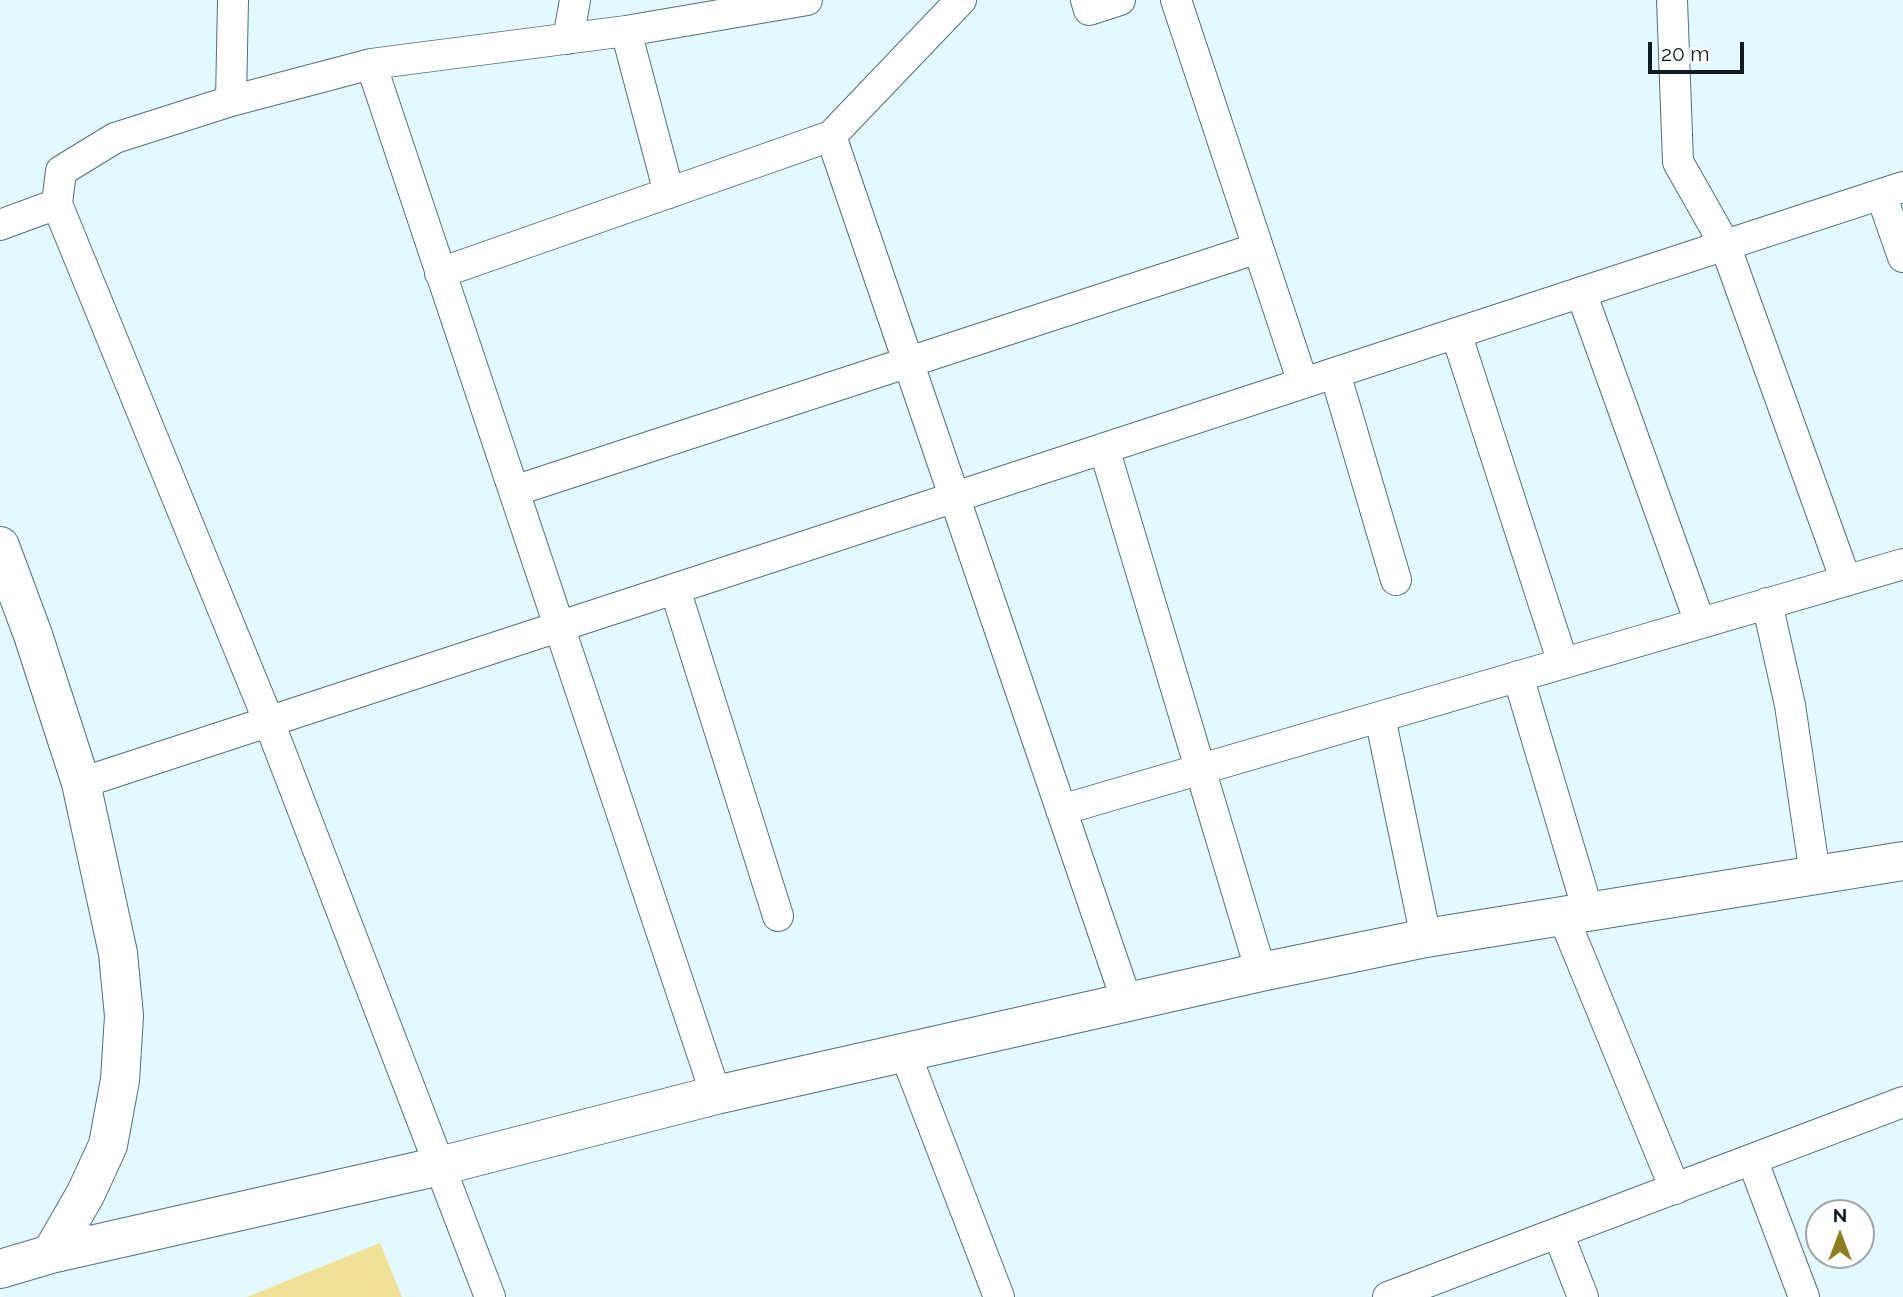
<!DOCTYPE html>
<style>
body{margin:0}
#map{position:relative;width:1903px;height:1297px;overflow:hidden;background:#e4f8ff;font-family:Raleway,sans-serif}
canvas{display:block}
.north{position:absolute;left:1805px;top:1199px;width:70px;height:70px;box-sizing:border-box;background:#fff;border:2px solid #9fa4a6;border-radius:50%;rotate:0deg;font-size:19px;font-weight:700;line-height:28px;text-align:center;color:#101c21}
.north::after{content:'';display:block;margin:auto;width:24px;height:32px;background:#8d7e24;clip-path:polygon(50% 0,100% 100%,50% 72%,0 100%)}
.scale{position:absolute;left:1648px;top:42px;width:96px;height:32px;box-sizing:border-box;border:4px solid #101c21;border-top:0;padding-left:9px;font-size:21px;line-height:24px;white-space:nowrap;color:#101c21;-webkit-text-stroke:5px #fff;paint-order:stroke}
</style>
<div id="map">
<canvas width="1903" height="1297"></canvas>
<div class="north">N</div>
<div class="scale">20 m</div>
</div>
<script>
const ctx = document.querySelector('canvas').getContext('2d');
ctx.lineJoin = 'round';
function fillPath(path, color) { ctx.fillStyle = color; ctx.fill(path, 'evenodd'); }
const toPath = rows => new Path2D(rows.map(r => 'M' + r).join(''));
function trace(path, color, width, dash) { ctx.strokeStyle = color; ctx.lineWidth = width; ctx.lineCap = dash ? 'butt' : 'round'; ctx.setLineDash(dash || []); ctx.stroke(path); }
fillPath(toPath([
 [380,1243,402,1297,247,1297]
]), '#efe197');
const street = toPath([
 [1086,0,1089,10,1120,0],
 [1176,0,1303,383],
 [1672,0,1678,162,1725,245,1846,581],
 [626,31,669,193],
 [568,39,575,0],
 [371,64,716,1095],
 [231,101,233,0],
 [831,136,1127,1002],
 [1881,194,1903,257],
 [0,225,57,204],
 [440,273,831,136,961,0],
 [1581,292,1700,623],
 [1456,333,1563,663],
 [1335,373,1396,580],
 [1104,448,1261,972],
 [514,491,1258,248],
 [675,589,778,916],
 [1767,603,1790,705,1815,875],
 [1518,676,1588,911],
 [1380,717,1426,938],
 [81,783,1903,187],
 [1061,810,1903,564],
 [1563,916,1675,1189],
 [905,1053,999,1297],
 [1752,1159,1804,1297],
 [1558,1233,1583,1297],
 [490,1297,269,722,57,204,61,171,115,138,231,101,371,64,626,31,807,0],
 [1388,1297,1903,1102]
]);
const secondary = toPath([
 [0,546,33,635,81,783,118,953,124,1016,120,1080,108,1145,86,1193,51,1254],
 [0,1269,51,1254,440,1166,716,1095,1261,972,1426,938,1903,861]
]);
trace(street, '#516f79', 32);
trace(secondary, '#516f79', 40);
trace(street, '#fff', 30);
trace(secondary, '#fff', 38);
</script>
